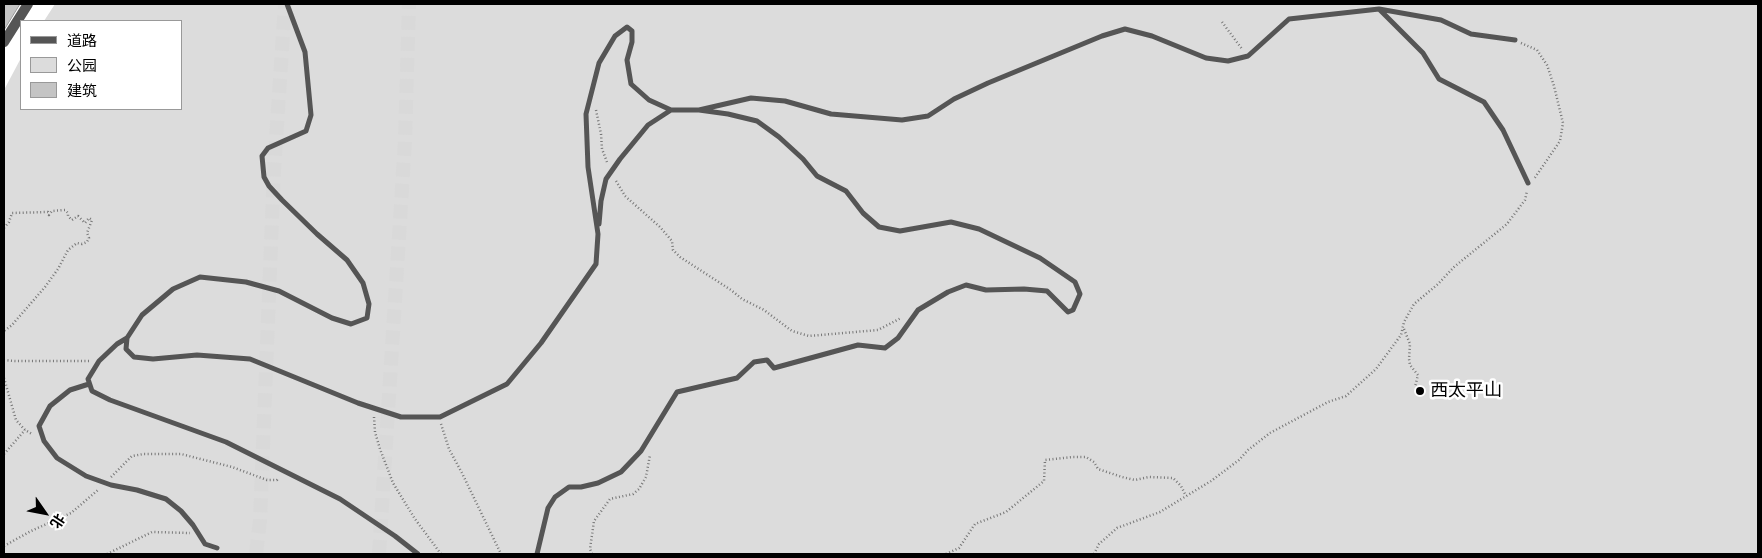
<!DOCTYPE html>
<meta charset="utf-8">
<style>
body{margin:0}
#map{position:relative;width:1762px;height:558px;overflow:hidden;background:#fff;font-family:"PT Sans","Noto Sans SC",sans-serif}
canvas{display:block}
.frame{position:absolute;inset:0;border:5px solid #000;pointer-events:none}
.legend{position:absolute;left:20px;top:20px;width:162px;height:90px;box-sizing:border-box;background:#fff;border:1px solid #999;margin:0;padding:6px 9px;list-style:none;font-size:15px;color:#000}
.legend li{display:flex;align-items:center;gap:10px;height:25px}
.legend b{width:25px;border:1px solid #999}
.north{position:absolute;left:20px;top:488px;width:50px;height:50px;-webkit-text-stroke:4px #fff;paint-order:stroke;rotate:123deg;font-size:14px;font-weight:700;line-height:20px;text-align:center;color:#000}
.north::after{content:'';display:block;margin:auto;width:18px;height:22px;background:#000;clip-path:polygon(50% 0,100% 100%,50% 72%,0 100%)}
</style>
<div id="map">
<canvas width="1762" height="558"></canvas>
<div class="frame"></div>
<ul class="legend">
<li><b style="height:6px;background:#555"></b>道路</li>
<li><b style="height:14px;background:#dcdcdc"></b>公园</li>
<li><b style="height:14px;background:#c4c4c4"></b>建筑</li>
</ul>
<div class="north">北</div>
</div>
<script>
const ctx = document.querySelector('canvas').getContext('2d');
ctx.lineJoin = 'round';
function fillPath(path, color) { ctx.fillStyle = color; ctx.fill(path, 'evenodd'); }
const toPath = rows => new Path2D(rows.map(r => 'M' + r).join(''));
function trace(path, color, width, dash) { ctx.strokeStyle = color; ctx.lineWidth = width; ctx.lineCap = dash ? 'butt' : 'round'; ctx.setLineDash(dash || []); ctx.stroke(path); }
function write(font, color, halo, rows, align = 'center') {
  ctx.font = font + ' "PT Sans","Noto Sans SC",sans-serif'; ctx.lineWidth = 5; ctx.setLineDash([]); ctx.textBaseline = 'middle'; ctx.strokeStyle = halo; ctx.fillStyle = color; for (const [text, x, y, turn = 0] of rows) {
    ctx.save(); ctx.translate(x, y); ctx.rotate((+turn || 0) * Math.PI / 180); ctx.textAlign = isNaN(turn) ? turn : align; if (halo) ctx.strokeText(text, 0, 0); ctx.fillText(text, 0, 0); ctx.restore();
  }
}
fillPath(toPath([
 [55,4,1758,4,1758,554,4,554,4,90,21,58,21,109,181,109,181,21,44,21]
]), '#dcdcdc');
const building = toPath([
 [4,4,20,4,4,30,4,4]
]);
fillPath(building, '#c4c4c4');
trace(building, '#999', 1);
trace(toPath([
 [256,554,260,520,274,170,285,4],
 [379,554,405,141,409,4]
]), '#d9d9d9', 14, [14, 7]);
trace(toPath([
 [1222,22,1242,49],
 [1521,43,1537,50,1547,65,1554,86,1563,123,1560,141,1534,179],
 [596,110,601,134,602,149,607,162],
 [616,181,625,196,660,227,672,241,673,250,680,257,731,290,742,299,764,310,792,331,809,336,878,330,901,318],
 [4,228,9,222,12,213,48,212,49,215,52,211,65,210,68,213,68,216,72,220,78,216,85,223,89,218,92,220,87,233,89,238,87,242,82,244,77,243,68,250,58,269,45,287,12,325,4,331],
 [1404,329,1410,344,1409,359,1410,365,1418,375,1415,387],
 [4,360,15,361,90,361],
 [4,378,16,420,25,430,32,434],
 [374,417,375,432,380,449,393,483,415,519,441,554],
 [441,424,449,449,462,473,501,554],
 [4,454,25,430],
 [111,477,132,456,144,454,181,454,232,467,267,480,277,480,278,478],
 [4,546,31,531,71,513,98,490],
 [107,554,152,532,190,533],
 [592,554,590,549,594,521,610,499,633,494,639,489,646,477,650,455],
 [946,554,959,548,975,524,1006,512,1044,481,1045,460,1073,457,1086,457,1094,462,1098,469,1122,477,1135,480,1149,477,1173,478,1181,486,1186,496],
 [1094,554,1099,544,1117,528,1160,512,1211,481,1239,460,1248,450,1270,433,1328,402,1346,396,1376,369,1401,335,1404,322,1414,304,1438,284,1454,267,1507,224,1525,200,1527,191]
]), '#777', 2.5, [1, 2.5]);
trace(toPath([
 [287,4,305,52,311,115,306,131,268,148,262,156,264,177,269,186,282,200,317,234,347,260,363,283,369,304,367,318,351,324,332,318,279,291,246,282,200,277,173,289,142,315,127,338,126,349,134,357,153,359,197,355,250,359,358,403,401,417,440,417,507,384,541,343,596,264,598,234,588,167,586,114,599,63,615,36,627,27,632,31,632,42,627,60,631,84,649,100,671,110],
 [1380,10,1423,53,1439,79,1484,102,1503,130,1528,183],
 [599,224,601,201,606,179,620,159,648,125,671,110,699,110,751,98,785,101,831,114,902,120,928,116,954,99,988,83,1102,36,1125,29,1152,36,1206,58,1228,61,1248,56,1289,19,1379,9,1441,20,1471,34,1515,40],
 [127,338,117,344,99,361,88,379,92,391,110,400,226,442,340,499,395,536,418,554],
 [89,384,70,390,50,406,39,426,44,441,57,458,86,476,111,485,137,490,166,499,181,511,193,525,205,544,217,548],
 [537,554,548,508,555,497,569,487,581,487,598,483,621,472,641,451,677,392,737,378,754,362,767,360,774,368,858,345,885,348,898,338,918,310,948,292,966,285,986,290,1024,289,1047,291,1068,312,1073,310,1080,294,1075,282,1040,258,979,229,951,222,900,231,879,227,863,213,846,191,817,176,803,159,779,137,757,121,728,114,699,110]
]), '#555', 5);
trace(toPath([
 [4,42,28,4]
]), '#555', 10);
for (const [x, y, r, color] of [
 [1420,391,5,"#000"]
]) { const dot = new Path2D(); dot.arc(x, y, r, 0, 2 * Math.PI); ctx.fillStyle = color; ctx.fill(dot); trace(dot, '#fff', 2); }
write('18px', '#000', '#fff', [
 ["西太平山",1430,391]
], 'left');
</script>
